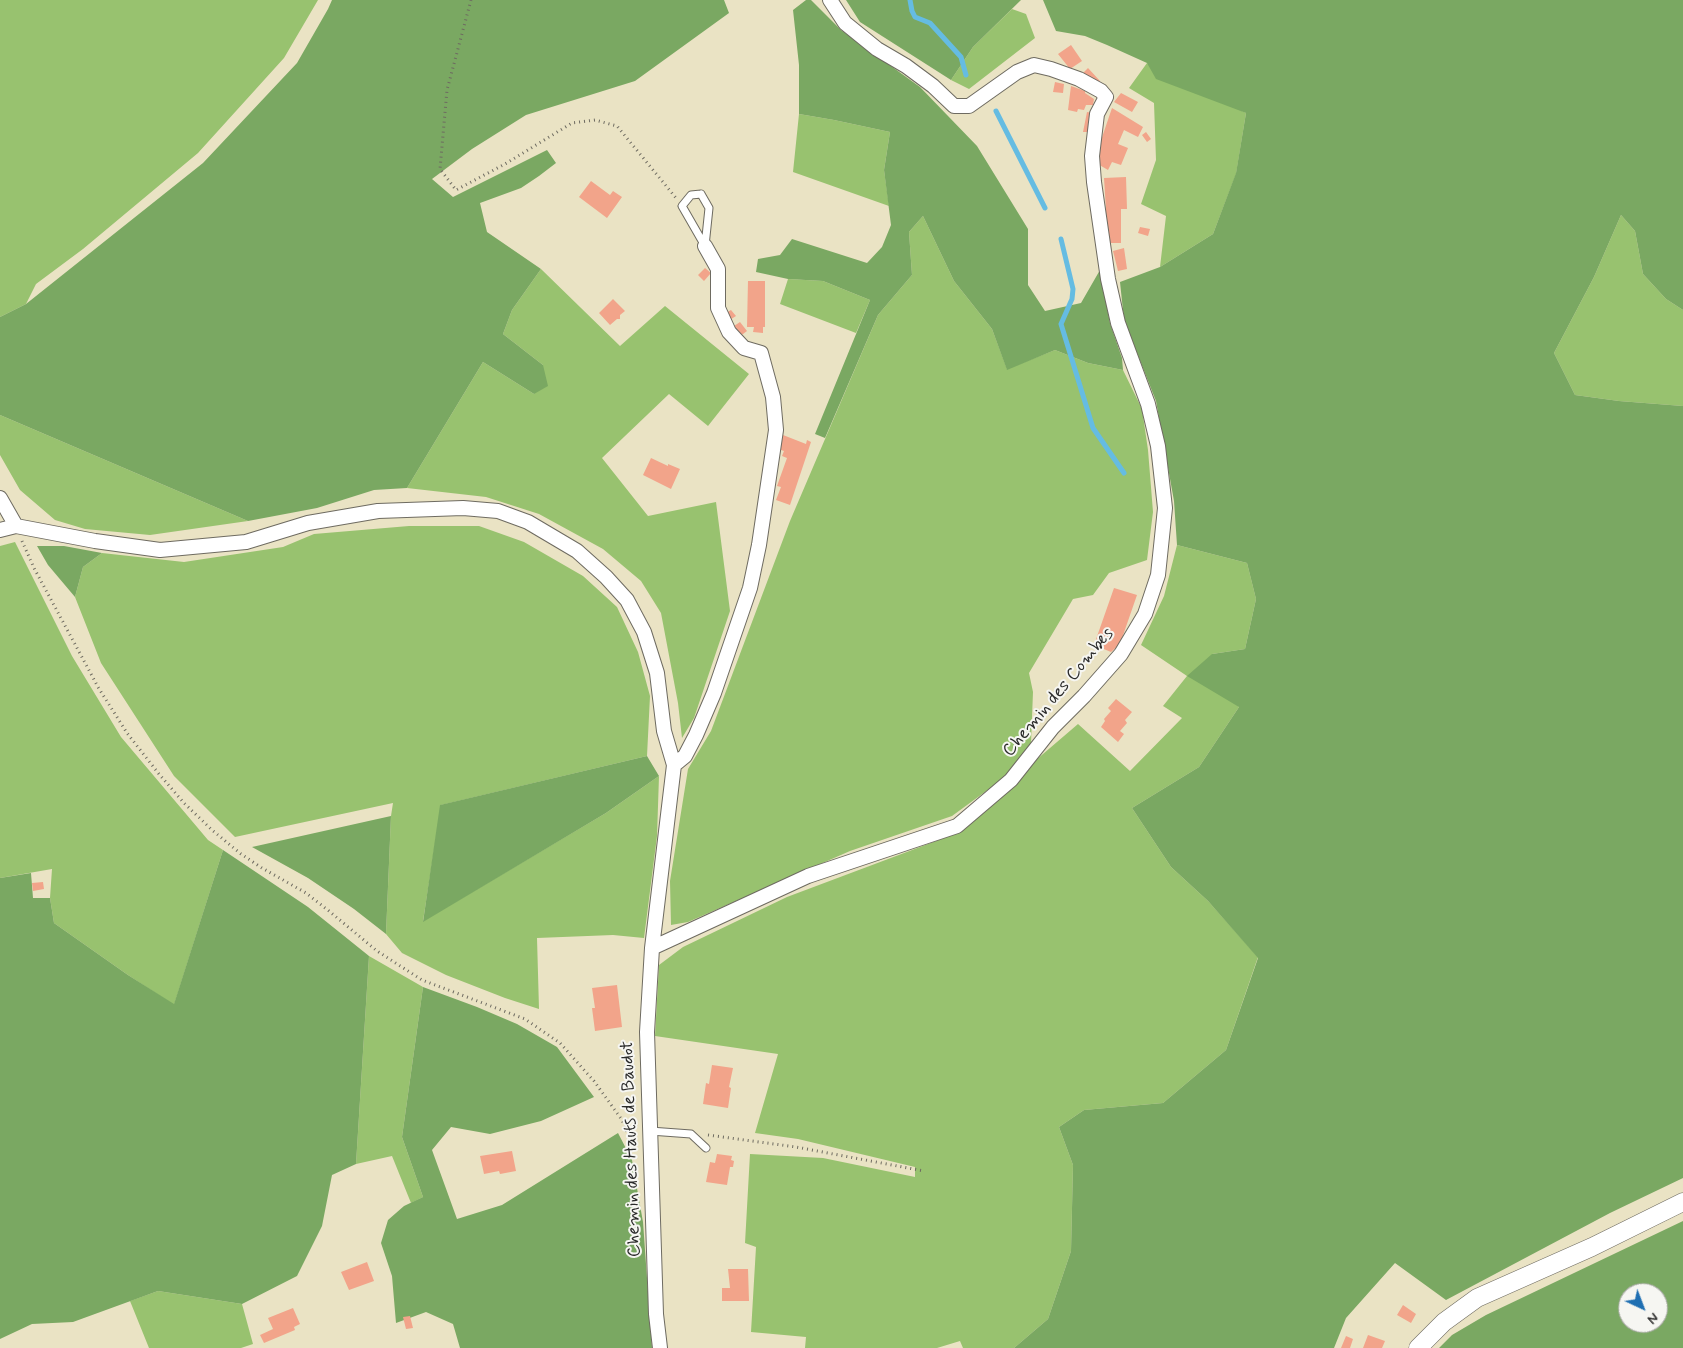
<!DOCTYPE html>
<style>
body{margin:0}
#map{position:relative;width:1683px;height:1348px;overflow:hidden;background:#eae3c4;font-family:Mynerve,sans-serif}
canvas{display:block}
.north{position:absolute;left:1618px;top:1283px;width:50px;height:50px;box-sizing:border-box;background:#f6f6f2;border:1px solid #a5a5a2;border-radius:50%;rotate:137deg;font-size:14px;font-weight:700;line-height:20px;text-align:center;color:#2b2b2b}
.north::after{content:'';display:block;margin:auto;width:18px;height:22px;background:#1f6fb2;clip-path:polygon(50% 0,100% 100%,50% 72%,0 100%)}
</style>
<div id="map">
<canvas width="1683" height="1348"></canvas>
<div class="north">N</div>
</div>
<script>
const ctx = document.querySelector('canvas').getContext('2d');
ctx.lineJoin = 'round';
function fillPath(path, color) { ctx.fillStyle = color; ctx.fill(path, 'evenodd'); }
const toPath = rows => new Path2D(rows.map(r => 'M' + r).join(''));
function trace(path, color, width, dash) { ctx.strokeStyle = color; ctx.lineWidth = width; ctx.lineCap = dash ? 'butt' : 'round'; ctx.setLineDash(dash || []); ctx.stroke(path); }
function write(font, color, halo, rows, align = 'center') {
  ctx.font = font + ' Mynerve,sans-serif'; ctx.lineWidth = 4; ctx.setLineDash([]); ctx.textBaseline = 'middle'; ctx.strokeStyle = halo; ctx.fillStyle = color; for (const [text, x, y, turn = 0] of rows) {
    ctx.save(); ctx.translate(x, y); ctx.rotate((+turn || 0) * Math.PI / 180); ctx.textAlign = isNaN(turn) ? turn : align; if (halo) ctx.strokeText(text, 0, 0); ctx.fillText(text, 0, 0); ctx.restore();
  }
}
fillPath(toPath([
 [0,0,318,0,284,58,198,153,83,249,36,284,26,304,0,317],
 [1012,9,1026,14,1035,38,969,89,951,80,973,47],
 [1147,63,1246,113,1236,174,1213,234,1160,267,1166,216,1141,204,1156,160,1154,103,1129,88],
 [799,114,834,120,890,132,884,170,889,206,793,172],
 [1621,215,1635,231,1643,274,1666,299,1683,310,1683,406,1619,401,1575,395,1554,353,1594,277],
 [923,216,954,281,992,329,1007,369,1055,350,1088,363,1123,370,1142,409,1148,450,1153,512,1147,560,1109,573,1093,595,1073,599,1029,673,1033,692,1031,743,1004,778,952,816,850,851,688,922,671,925,670,881,688,769,711,731,790,521,878,315,912,275,909,232],
 [541,269,620,346,665,306,749,374,708,426,669,394,602,458,648,516,716,502,730,611,694,718,682,738,678,703,661,613,641,581,603,549,539,514,486,497,407,488,483,362,534,394,543,365,503,334,512,310],
 [788,279,823,281,870,300,856,333,780,304],
 [0,415,248,521,150,535,85,529,55,520,20,490,0,455],
 [409,526,479,526,524,542,583,576,617,607,638,652,650,696,647,756,441,805,423,921,606,813,659,776,657,836,644,938,613,935,537,938,539,1009,505,998,446,975,402,953,386,934,391,816,393,803,235,837,174,776,101,663,75,597,83,567,102,553,184,562,283,547,314,534],
 [15,542,72,656,121,737,208,840,223,850,174,1005,128,975,54,923,50,898,52,869,0,878,0,546],
 [1177,545,1247,563,1256,599,1245,649,1212,654,1239,707,1199,767,1132,808,1171,867,1208,901,1258,957,1226,1050,1163,1103,1084,1110,1059,1127,1073,1165,1071,1251,1048,1319,1014,1348,963,1348,960,1341,937,1348,805,1348,806,1337,751,1332,756,1247,745,1243,750,1154,823,1158,915,1177,915,1167,798,1139,755,1133,778,1054,655,1036,659,965,683,947,787,897,952,835,978,817,1012,788,1036,760,1078,724,1130,771,1182,718,1163,706,1187,676,1141,645,1164,596],
 [369,956,423,987,402,1137,423,1197,411,1203,392,1156,356,1164],
 [158,1291,242,1304,253,1344,241,1348,149,1348,130,1301]
]), '#98c26f');
fillPath(toPath([
 [332,0,724,0,729,13,635,81,526,115,472,149,432,179,453,197,547,150,556,163,539,176,521,188,480,203,487,232,541,269,512,310,503,334,543,365,548,386,534,394,483,362,407,488,374,490,317,508,248,521,0,415,0,317,26,304,203,163,297,63,328,9],
 [806,0,811,0,841,30,920,87,977,146,1028,229,1028,285,1045,311,1081,303,1100,270,1110,323,1122,358,1123,370,1088,363,1055,350,1007,370,992,329,954,281,923,216,909,232,912,275,878,315,825,438,815,434,870,300,823,281,788,279,756,272,758,259,780,255,792,239,867,263,882,247,891,225,884,170,890,132,834,120,799,114,799,65,793,10],
 [846,0,1021,0,973,47,951,80,860,22],
 [1043,0,1683,0,1683,310,1666,299,1643,274,1635,231,1621,215,1594,277,1554,353,1575,395,1619,401,1683,406,1683,1178,1610,1213,1446,1300,1395,1263,1346,1318,1334,1348,1014,1348,1048,1319,1071,1251,1073,1165,1059,1127,1084,1110,1163,1103,1226,1050,1258,958,1208,901,1171,867,1132,808,1199,767,1239,707,1187,676,1212,654,1245,649,1256,599,1247,563,1177,545,1174,501,1156,401,1124,320,1120,282,1160,267,1213,234,1236,173,1246,113,1156,79,1147,63,1107,45,1085,36,1056,31],
 [37,546,64,546,102,553,83,567,75,597,48,565],
 [647,756,659,776,606,813,423,922,440,805],
 [391,816,386,934,354,909,308,878,252,847],
 [223,850,308,907,369,956,356,1164,332,1175,322,1226,297,1276,242,1304,158,1291,73,1322,32,1324,0,1339,0,878,31,873,33,898,50,898,54,923,128,975,174,1004],
 [423,987,477,1007,517,1024,557,1047,594,1097,541,1121,490,1134,451,1127,432,1150,457,1219,502,1205,618,1133,632,1160,643,1222,652,1348,460,1348,453,1324,426,1312,396,1323,392,1276,381,1243,388,1220,404,1206,423,1197,402,1137],
 [1683,1221,1683,1348,1439,1348,1452,1335,1486,1315],
 [1628,1293,1658,1293,1658,1323,1628,1323]
]), '#7aa862');
trace(toPath([
 [910,0,912,11,915,17,930,23,961,57,966,75],
 [996,111,1045,208],
 [1061,239,1073,289,1072,299,1061,324,1093,428,1124,473]
]), '#65bce2', 5);
fillPath(toPath([
 [1071,45,1082,61,1070,69,1058,54],
 [1088,68,1100,81,1094,87,1083,73],
 [1055,82,1064,84,1063,93,1053,92],
 [1071,86,1085,91,1085,93,1094,99,1093,105,1086,105,1084,110,1078,109,1077,112,1068,110],
 [1121,93,1138,102,1132,112,1114,102],
 [1112,108,1143,127,1138,137,1124,130,1118,144,1128,148,1121,165,1112,162,1108,170,1096,163,1095,158],
 [1087,112,1092,113,1088,132,1083,132],
 [1146,132,1151,139,1147,142,1142,135],
 [1126,177,1127,209,1121,209,1121,243,1110,243,1105,236,1106,210,1104,178],
 [591,181,610,195,613,191,622,197,607,218,579,197],
 [1140,227,1150,229,1148,236,1138,233],
 [1124,248,1127,269,1118,271,1113,251],
 [705,268,711,273,704,281,698,275],
 [748,281,765,281,765,327,763,327,763,333,753,332,754,327,747,327],
 [613,299,625,311,620,315,620,319,617,319,610,325,599,313],
 [731,310,736,316,728,321,724,314],
 [740,322,747,331,739,337,731,328],
 [783,435,806,444,807,440,811,442,790,505,776,500,781,487,777,486,787,458,782,456,784,451,778,449],
 [651,458,668,466,668,464,680,469,671,489,643,475],
 [1114,588,1137,595,1120,644,1111,652,1094,645],
 [1116,699,1132,712,1125,720,1127,723,1120,731,1124,734,1118,742,1101,727,1105,721,1104,719,1111,711,1108,708],
 [43,882,44,889,33,891,32,883],
 [617,985,622,1027,595,1031,592,1008,595,1008,592,988],
 [712,1065,733,1068,729,1087,731,1088,728,1108,703,1104,706,1083,709,1084],
 [512,1151,516,1171,500,1174,499,1171,484,1174,480,1156],
 [717,1154,732,1156,731,1160,734,1161,733,1167,730,1167,727,1185,706,1182,710,1162,715,1163],
 [367,1262,374,1281,349,1290,341,1272],
 [728,1269,748,1269,749,1301,722,1301,722,1288,730,1288],
 [1403,1305,1416,1314,1411,1323,1397,1315],
 [293,1308,300,1324,294,1327,295,1330,264,1343,260,1335,273,1329,268,1318],
 [410,1316,413,1328,406,1329,403,1317],
 [1368,1335,1385,1341,1382,1348,1363,1348],
 [1346,1336,1353,1339,1350,1348,1341,1348]
]), '#f2a48a');
const service = toPath([
 [701,194,709,208,705,246,682,206,691,195,701,194],
 [650,1131,691,1134,706,1148]
]);
const minor = toPath([
 [0,498,16,526],
 [0,530,16,526,95,541,160,550,246,542,308,523,378,511,463,508,498,511,528,522,577,551,606,577,627,600,644,632,657,673,664,731,674,765,652,948,647,1032,656,1314,660,1348],
 [674,765,685,756,696,735,714,693,750,588,759,545,776,430,773,397,761,353,744,348,729,332,718,308,718,269,705,246],
 [652,948,808,876,957,826,1011,780,1053,727,1084,696,1121,654,1145,614,1158,575,1165,508,1158,446,1148,404,1118,323,1108,279,1094,182,1092,156,1097,114,1106,97,1101,91,1079,79,1051,69,1034,65,1017,72,969,106,954,106,933,86,906,66,877,49,845,23,830,0]
]);
const tertiary = toPath([
 [1418,1348,1444,1322,1477,1298,1592,1247,1683,1202]
]);
trace(service, '#6e6b61', 9);
trace(minor, '#6e6b61', 16);
trace(tertiary, '#6e6b61', 19);
trace(toPath([
 [471,0,447,90,440,169,456,190,505,164,572,123,595,120,617,126,676,198],
 [22,541,34,568,98,687,127,733,159,774,184,803,212,830,241,854,262,868,306,893,329,911,377,951,422,980,525,1019,560,1043,594,1081,622,1120,635,1153],
 [708,1135,796,1147,924,1171]
]), '#6e6b61', 3, [1, 4]);
trace(service, '#fff', 7);
trace(minor, '#fff', 14);
trace(tertiary, '#fff', 18);
write('18px', '#2b2b2b', '#f6f6f2', [
 ["Chemin des Combes",1059,693,-50],
 ["Chemin des Hauts de Baudot",632,1149,-92]
]);
</script>
